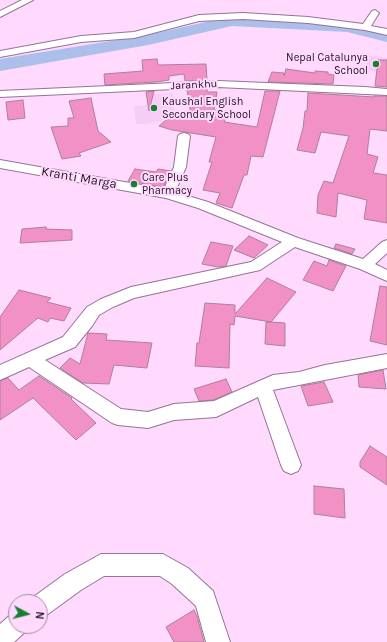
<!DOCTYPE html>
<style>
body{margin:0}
#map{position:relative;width:387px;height:642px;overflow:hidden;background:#ffd9fe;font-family:Karla,sans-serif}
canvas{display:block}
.north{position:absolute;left:8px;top:594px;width:40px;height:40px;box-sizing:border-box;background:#ffd9fe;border:1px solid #a78ba6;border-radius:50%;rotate:97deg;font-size:11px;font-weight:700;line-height:16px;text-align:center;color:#231623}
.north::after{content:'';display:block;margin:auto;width:14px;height:18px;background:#197e32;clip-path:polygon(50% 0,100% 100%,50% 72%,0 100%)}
</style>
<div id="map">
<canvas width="387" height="642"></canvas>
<div class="north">N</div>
</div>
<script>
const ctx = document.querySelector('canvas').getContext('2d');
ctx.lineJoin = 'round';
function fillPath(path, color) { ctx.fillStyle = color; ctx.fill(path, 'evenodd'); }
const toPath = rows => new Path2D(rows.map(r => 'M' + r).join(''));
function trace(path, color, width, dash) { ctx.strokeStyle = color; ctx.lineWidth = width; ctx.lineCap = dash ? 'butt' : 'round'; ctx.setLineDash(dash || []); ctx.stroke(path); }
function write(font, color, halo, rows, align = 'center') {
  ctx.font = font + ' Karla,sans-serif'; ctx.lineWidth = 4; ctx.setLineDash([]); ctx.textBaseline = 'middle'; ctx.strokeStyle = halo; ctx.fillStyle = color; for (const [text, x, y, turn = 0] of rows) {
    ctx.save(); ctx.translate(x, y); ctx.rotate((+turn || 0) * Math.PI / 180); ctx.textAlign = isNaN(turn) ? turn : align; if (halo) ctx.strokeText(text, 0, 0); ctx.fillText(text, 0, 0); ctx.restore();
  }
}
fillPath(toPath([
 [367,55,387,58,387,73,364,70],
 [173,93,174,110,163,120,146,124,136,124,134,106,149,105,148,95]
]), '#f7ccf6');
fillPath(toPath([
 [232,16,347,22,387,32,387,42,347,32,232,26,148,45,0,71,0,59,148,35,232,16]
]), '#acbfeb');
const building = toPath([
 [157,59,158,65,206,64,207,80,185,81,184,74,169,76,169,80,156,82,105,85,104,74,143,71,142,60,157,59],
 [378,60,387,60,387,87,375,86,378,60],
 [286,69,315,73,315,71,328,72,328,74,334,75,333,84,268,82,272,72,284,73,284,76,286,69],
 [207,89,207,92,217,92,214,110,229,112,224,122,257,127,265,91,280,91,263,157,251,156,247,175,244,175,232,208,216,203,220,193,203,190,212,162,209,162,216,137,172,130,159,126,177,111,191,115,187,90,207,89],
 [154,91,149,111,146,92,154,91],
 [308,93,374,97,374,96,387,96,387,131,370,129,367,154,378,157,373,173,387,175,387,223,364,219,367,200,338,193,336,217,317,213,318,195,324,181,333,183,349,136,321,132,315,153,297,150,303,128,305,111,307,111,308,93],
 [91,98,98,131,111,142,79,153,81,156,62,159,51,127,68,126,68,118,74,118,69,101,91,98],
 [23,100,25,118,8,120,6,102,23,100],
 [135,169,156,172,158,169,171,171,163,187,128,181,135,169],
 [46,227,46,229,72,230,72,240,20,243,22,229,46,227],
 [249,236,268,245,254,258,234,250,249,236],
 [211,242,233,246,226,266,218,267,202,264,211,242],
 [336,244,355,249,352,254,334,248,336,244],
 [329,260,346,266,333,291,303,280,314,261,327,266,329,260],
 [267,278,296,292,271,322,285,323,285,346,265,344,266,322,271,322,235,316,234,325,230,324,229,368,195,366,197,343,199,343,205,303,235,305,235,314,267,278],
 [380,286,387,287,387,345,370,341,380,286],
 [19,290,51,298,47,302,71,308,64,321,50,318,48,322,38,318,0,350,0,317,19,290],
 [88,333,107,334,106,340,152,343,147,368,114,365,109,384,83,383,60,368,70,358,80,364,88,333],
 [383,370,386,389,359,387,358,375,383,370],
 [39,376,72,398,71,399,96,423,76,440,33,398,0,420,0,381,8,378,19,390,39,376],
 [226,379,232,392,214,400,199,401,194,389,226,379],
 [324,382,333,402,308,406,301,386,324,382],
 [370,446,387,457,387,485,360,467,360,462,370,446],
 [314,486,344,489,345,518,314,514,314,486],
 [194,610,197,616,204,642,174,642,166,627,194,610]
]);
fillPath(building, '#f291c6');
trace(building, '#ad8097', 1);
const minor = toPath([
 [22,0,33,0,0,17,0,11,22,0],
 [375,10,379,13,371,26,387,29,387,35,365,30,308,23,243,19,199,21,134,38,81,42,0,57,0,51,81,36,134,32,199,15,243,13,308,17,363,24,372,11,375,10],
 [218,81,365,87,387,89,387,95,218,87,0,97,0,91,218,81],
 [184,133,188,134,190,136,186,167,175,192,208,202,298,238,363,259,382,242,387,240,387,253,375,264,387,270,387,281,360,269,295,247,260,270,134,298,113,307,99,315,92,326,75,347,45,360,121,409,148,412,174,404,214,401,273,375,299,372,325,365,387,354,387,368,273,390,301,465,298,471,291,474,284,471,281,465,258,397,216,417,174,420,148,428,118,425,112,423,29,367,0,380,0,365,63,337,87,307,101,299,131,287,251,262,282,242,198,208,166,198,0,168,0,160,164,189,174,167,178,136,180,134,184,133],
 [101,554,163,554,188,568,213,591,230,642,206,642,196,606,172,584,160,576,104,576,81,590,48,614,40,617,40,602,30,602,32,598,65,574,101,554],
 [16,613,16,626,27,626,24,633,14,642,0,642,0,624,8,617,16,613]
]);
trace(minor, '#957495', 2);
fillPath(minor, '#fff');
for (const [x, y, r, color] of [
 [376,64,4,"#197e32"],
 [154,108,4,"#197e32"],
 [134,184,4,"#197e32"]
]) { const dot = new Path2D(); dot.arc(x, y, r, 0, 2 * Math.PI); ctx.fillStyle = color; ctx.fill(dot); trace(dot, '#ffd9fe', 1.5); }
write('11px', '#231623', '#ffd9fe', [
 ["Nepal Catalunya",368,58,"right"],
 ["School",368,71,"right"],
 ["Kaushal English",162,102],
 ["Secondary School",162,115],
 ["Care Plus",142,178],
 ["Pharmacy",142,191]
], 'left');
write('11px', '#231623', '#ffd9fe', [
 ["Jarankhu",194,85,-3]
]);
write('13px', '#231623', '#ffd9fe', [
 ["Kranti Marga",79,178,10]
]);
</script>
